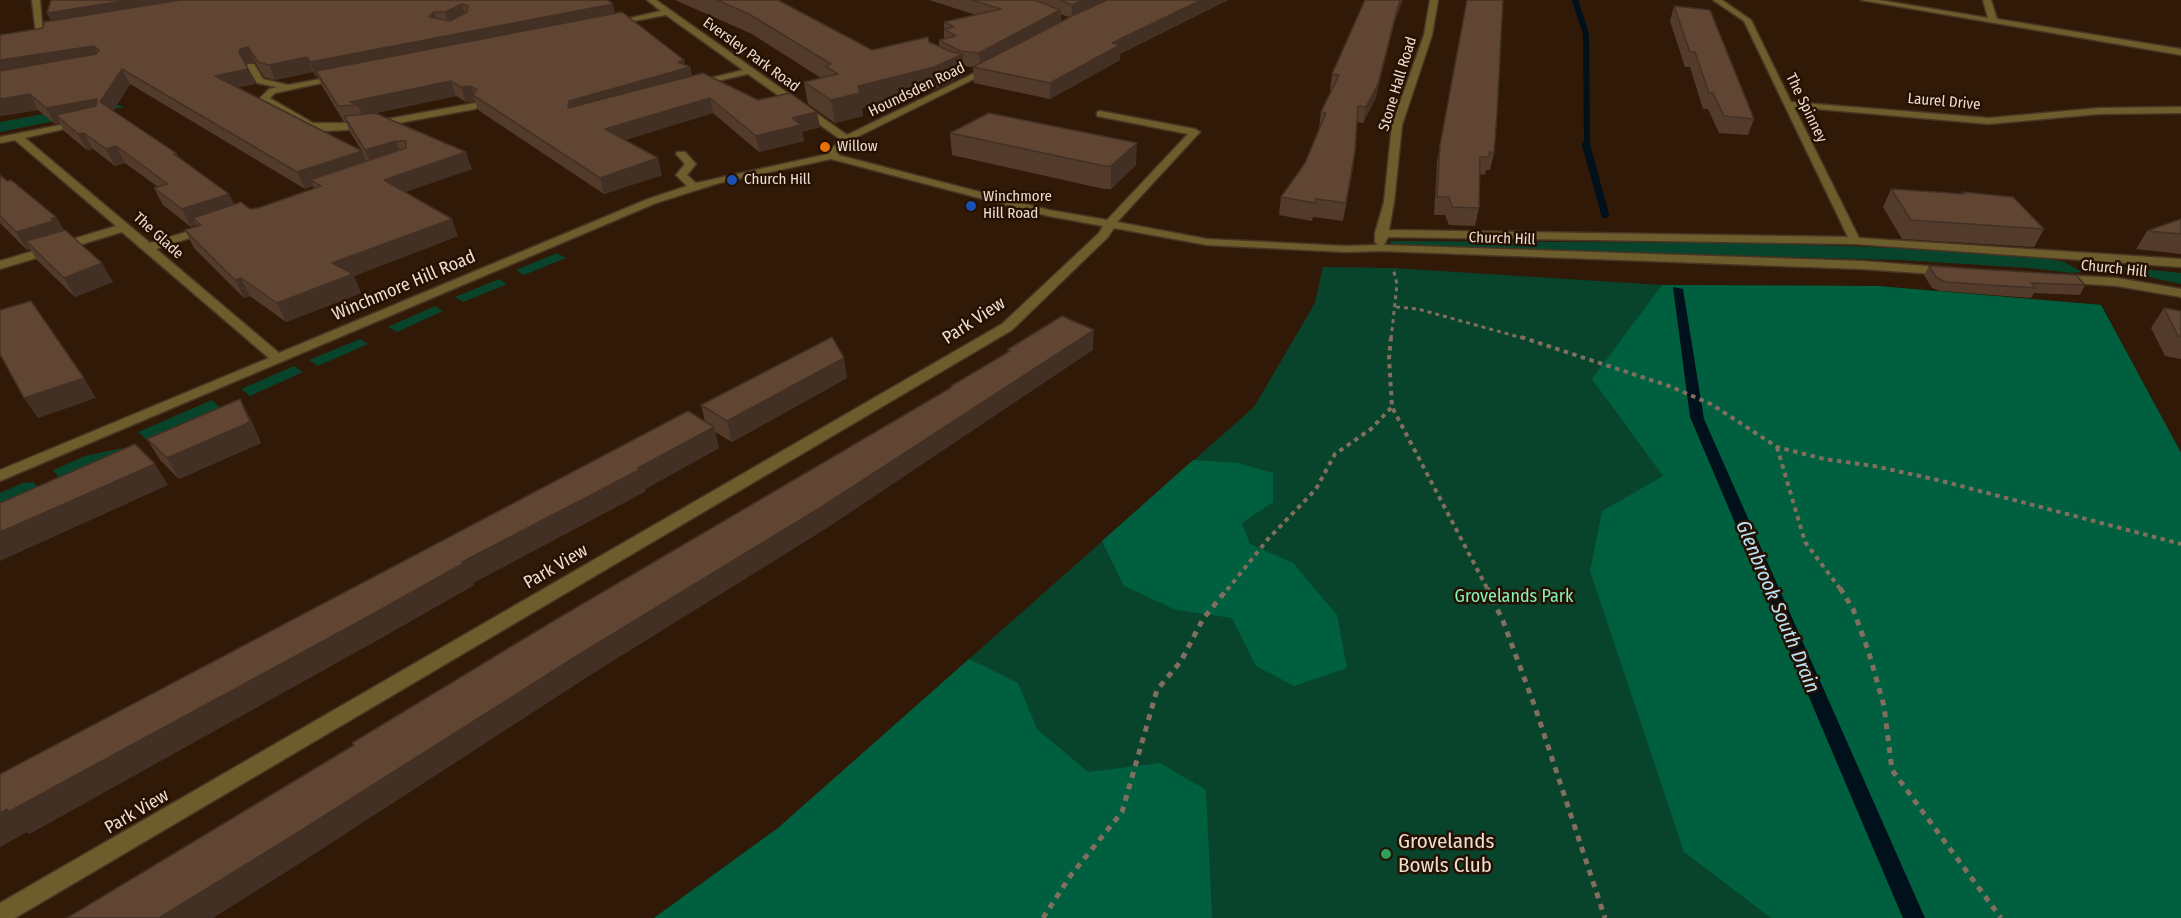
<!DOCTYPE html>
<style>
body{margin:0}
canvas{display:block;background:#301907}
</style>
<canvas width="2181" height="918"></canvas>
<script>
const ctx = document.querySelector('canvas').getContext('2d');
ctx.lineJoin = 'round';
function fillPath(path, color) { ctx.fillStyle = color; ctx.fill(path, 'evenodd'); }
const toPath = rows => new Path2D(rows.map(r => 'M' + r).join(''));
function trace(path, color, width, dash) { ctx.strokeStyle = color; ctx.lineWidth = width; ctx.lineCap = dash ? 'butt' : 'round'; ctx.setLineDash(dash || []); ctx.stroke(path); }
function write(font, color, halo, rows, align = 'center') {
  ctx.font = font + ' "Fira Sans Condensed",sans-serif'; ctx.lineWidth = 5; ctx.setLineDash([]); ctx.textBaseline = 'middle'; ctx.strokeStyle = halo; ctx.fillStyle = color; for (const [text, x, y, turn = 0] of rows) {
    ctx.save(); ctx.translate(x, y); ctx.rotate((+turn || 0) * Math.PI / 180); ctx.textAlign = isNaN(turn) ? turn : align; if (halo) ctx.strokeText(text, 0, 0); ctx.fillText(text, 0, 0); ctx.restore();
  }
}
fillPath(toPath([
 [109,102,124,107,0,132,0,122],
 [1389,241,1757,243,1897,248,2041,257,2064,262,2082,272,2072,273,2030,268,1899,260,1394,247],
 [557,253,566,258,524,275,516,270],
 [2117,266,2181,273,2181,284,2131,273,2117,269],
 [1323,267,1393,268,1662,285,1877,286,2101,305,2181,453,2181,918,654,918,778,828,1254,407,1315,303],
 [499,279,507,284,463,302,455,297],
 [435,306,443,311,397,332,388,327],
 [360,339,368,344,318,366,309,360],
 [294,366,303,372,250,396,241,389],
 [212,400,222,409,148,441,138,432],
 [123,448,129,450,60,480,53,470,85,456],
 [33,482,40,489,0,506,0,493,23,483]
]), '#08432c');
fillPath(toPath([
 [1662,285,1877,286,2101,305,2181,453,2181,918,1771,918,1684,852,1590,571,1602,511,1663,476,1592,379],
 [1193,460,1238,463,1273,473,1273,502,1242,523,1250,544,1293,563,1337,615,1347,668,1294,686,1256,666,1232,618,1176,610,1124,586,1102,541],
 [969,659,1018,683,1037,729,1088,772,1160,763,1206,790,1212,918,654,918,778,828]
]), '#005f3e');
fillPath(toPath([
 [1673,287,1683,289,1704,419,1925,918,1903,918,1899,909,1690,417]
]), '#00111b');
trace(toPath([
 [1575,0,1586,34,1587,147]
]), '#00111b', 6);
trace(toPath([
 [1586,145,1605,214]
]), '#00111b', 8);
const minor = toPath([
 [32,0,40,0,43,36,36,34,32,0],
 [647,0,656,0,847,135,989,66,996,68,849,141,838,155,1049,210,1107,220,1188,134,1097,116,1097,112,1100,111,1195,129,1200,132,1117,222,1207,239,1345,246,1378,245,1375,242,1375,233,1384,202,1392,125,1424,35,1430,0,1438,0,1432,35,1402,125,1394,202,1389,230,1848,237,1744,21,1713,0,1722,0,1751,20,1791,102,1989,118,2099,108,2181,107,2181,113,2099,114,1989,124,1794,107,1859,238,2181,259,2181,267,1855,244,1388,237,1384,245,1862,261,1952,268,1952,274,1948,275,1862,269,1381,251,1345,252,1207,245,1114,228,1108,237,1012,330,15,918,0,918,0,903,1002,324,1099,233,1103,226,1048,216,831,159,719,183,656,203,0,481,0,470,269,358,122,232,0,269,0,261,116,226,15,140,0,143,0,137,85,120,85,124,25,138,150,243,203,227,211,227,211,231,156,249,279,353,648,199,687,186,676,175,685,164,676,154,677,152,685,152,696,164,687,175,696,183,828,154,840,139,748,74,695,86,695,82,743,70,666,15,612,25,608,23,661,11,647,0],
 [1861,0,1879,0,1988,18,1983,0,1991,0,1997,19,2181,49,2181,55,1861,0],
 [248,64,254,64,263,79,288,85,341,75,341,79,275,93,270,98,313,123,366,123,475,103,480,106,475,109,366,129,325,131,310,129,261,101,259,99,269,89,277,87,257,83,247,66,248,64],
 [2062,275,2117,278,2181,289,2181,297,2117,286,2058,282,2056,279,2062,275]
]);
trace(minor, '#4a3423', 3);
trace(toPath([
 [1396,307,1418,309,1526,339],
 [1391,339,1397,284,1393,268]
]), '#826e5f', 3, [4, 4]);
trace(toPath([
 [1391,337,1389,358,1392,407,1488,590],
 [1521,337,1669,386,1711,404,1777,447,1824,459,1874,466,1938,480,2181,544],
 [1777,447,1805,542,1841,590],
 [1227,590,1268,539,1316,489,1335,454,1371,429,1392,407]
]), '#826e5f', 4, [4.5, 4.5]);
trace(toPath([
 [1487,588,1503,621,1535,707,1605,918],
 [1840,588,1853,609,1869,653,1884,706,1892,770,2001,918],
 [1043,918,1071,875,1122,812,1157,690,1181,661,1203,619,1228,588]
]), '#826e5f', 5, [6, 6]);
fillPath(minor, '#6c5d2c');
fillPath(toPath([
 [608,0,615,13,685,65,690,67,692,76,758,100,820,127,802,132,804,141,759,152,713,113,625,140,662,175,604,194,478,110,475,101,466,102,456,96,376,113,472,169,405,192,458,236,354,276,361,293,286,322,250,296,244,298,194,248,185,230,197,226,196,225,191,227,163,205,154,188,158,187,125,163,115,166,93,149,87,150,64,131,60,123,55,124,38,110,0,116,0,35,43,28,51,21,47,13],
 [255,62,264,77,275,80,313,72,316,77,318,77,322,86,344,122,346,122,350,132,362,151,238,87,255,84,246,65,246,64],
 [130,84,305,189,313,186,314,189,258,208,250,209,235,205,178,157,176,153,113,111],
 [675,0,778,0,872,50,939,46,939,40,944,39,944,22,976,15,929,0,1228,0,1120,54,1120,60,1050,99,974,83,973,67,964,66,964,75,936,89,862,108,863,116,835,123,808,104,804,82,821,78,752,34],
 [1061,14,1063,15,1069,17,1061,22],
 [1467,0,1494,153,1490,170,1486,170,1485,175,1480,174,1479,208,1475,226,1449,225,1445,215,1434,215,1437,162],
 [1674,6,1754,119,1748,135,1719,133,1708,109,1703,109,1690,67,1685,67,1670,21],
 [1394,24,1375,100,1363,123,1357,122,1353,168,1343,221,1313,217,1312,221,1279,215,1281,197,1305,163,1319,129,1321,112,1332,90,1330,90,1332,74],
 [950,133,1136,165,1111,189,1104,189,952,155],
 [0,175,56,217,64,230,113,282,75,297,37,260,30,249,27,250,0,223],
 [1891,189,1962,194,1963,192,2044,229,2034,247,1902,239,1883,207],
 [2181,219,2181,254,2136,249,2147,231],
 [1929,266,2085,285,2080,295,2034,293,2031,298,1941,291,1932,288,1924,275],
 [2164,308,2181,311,2181,359,2165,356,2151,328],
 [847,378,732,442,715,432,719,448,645,489,646,491,473,583,474,585,374,642,29,834,27,832,705,421,701,405],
 [240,399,251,420,261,443,179,479,160,460,147,439]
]), '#533b2c');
fillPath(toPath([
 [130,0,222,0,54,27,47,13],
 [1083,0,1116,0,1072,19,1072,5],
 [1201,0,1228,0,1120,54,1120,60,1050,99,1050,83,1112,43],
 [1400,0,1403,0,1394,24,1375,100,1363,123,1366,107],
 [462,4,466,18,449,26,445,12],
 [613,4,616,18,316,71,318,77,316,77,310,62],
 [1060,10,1061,24,980,68,979,53],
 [434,12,439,26,429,17],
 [94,46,101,60,0,77,0,60],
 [248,47,255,62,246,64,245,67,239,52,240,49],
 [963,54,964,75,936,89,862,108,863,116,835,123,831,100,858,86],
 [307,57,313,72,275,80,269,65],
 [684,60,686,68,690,67,693,82,568,108,569,101],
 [122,69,130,84,108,118,100,102],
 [248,69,255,84,222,91,215,76],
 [451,81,456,96,362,116,358,105,350,102],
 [471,86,475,96,473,95,475,101,466,102,461,87],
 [30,94,38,110,0,116,0,99],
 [710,98,713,113,609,145,605,129],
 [97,99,105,114,56,115,60,123,55,124,46,108],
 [817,112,820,127,802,132,804,141,759,152,756,136,792,118],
 [84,133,93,149,87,150,78,134],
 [396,141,402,157,372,167,365,150],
 [1137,143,1136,165,1111,189,1111,166],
 [116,146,125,163,115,166,106,149],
 [362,151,369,168,310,180,313,186,305,189,297,172],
 [1355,151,1353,168,1343,221,1346,203],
 [466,152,472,169,391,197,384,180],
 [658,158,662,175,604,194,600,178],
 [229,194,238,211,193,218,196,225,191,227,182,209],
 [56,217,67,235,26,241,30,249,27,250,16,232],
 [452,219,458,236,354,276,361,293,286,322,277,303,332,263],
 [102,263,113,282,75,297,64,278],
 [241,278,250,296,244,298,235,280],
 [1094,330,1093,350,827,528,592,674,305,860,213,918,159,918],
 [844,358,847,378,732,442,727,421],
 [84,378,96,398,38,418,24,398],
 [240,399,251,420,261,443,179,479,167,458],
 [714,427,719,448,645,489,646,491,473,583,474,585,374,642,29,834,27,832,0,847,0,813],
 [155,464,168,485,0,561,0,532]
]), '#433024');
const building = toPath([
 [51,0,130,0,47,13,51,0],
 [180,0,608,0,613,4,310,62,307,57,269,65,258,62,248,47,240,49,239,52,248,69,215,76,362,151,297,172,122,69,100,102,176,153,174,154,229,194,182,209,154,188,168,184,116,146,106,149,84,133,78,134,56,115,96,106,97,99,46,108,30,94,0,99,0,71,96,54,99,50,94,46,0,60,0,35,43,28,44,22,180,0],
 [462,4,468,6,467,12,450,21,429,17,434,12,445,12,462,4],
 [717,0,778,0,872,50,928,37,929,42,952,52,963,54,934,67,858,86,860,93,831,100,804,82,838,74,825,66,831,64,749,14,717,0],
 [972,0,1035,0,1060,10,979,53,960,51,939,40,956,36,944,29,954,27,944,22,1001,9,972,0],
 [1060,0,1083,0,1072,5,1060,0],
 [1107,0,1201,0,1112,43,1120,45,1050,83,973,67,1076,14,1107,0],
 [1365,0,1400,0,1397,10,1378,84,1366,107,1358,106,1355,151,1346,203,1316,199,1315,203,1281,197,1305,163,1326,113,1321,112,1339,75,1332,74,1365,0],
 [1467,0,1503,0,1497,114,1494,153,1489,152,1489,157,1480,157,1479,208,1452,207,1449,197,1437,197,1440,145,1467,0],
 [1674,6,1710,10,1754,119,1724,116,1713,93,1709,93,1695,52,1690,52,1674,6],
 [622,12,684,60,678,62,690,67,569,101,568,108,703,73,758,100,790,93,817,112,792,118,801,125,756,136,710,98,605,129,658,158,600,178,473,95,477,90,471,86,461,87,451,81,350,102,358,105,338,106,316,71,622,12],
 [375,113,466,152,384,180,452,219,332,263,353,274,277,303,241,278,235,280,185,230,201,225,193,218,241,202,250,209,258,208,321,186,310,180,406,148,406,141,396,141,365,150,344,116,375,113],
 [989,113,1137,143,1111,166,1104,166,950,133,989,113],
 [0,175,7,181,11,180,56,217,51,219,54,221,16,232,0,216,0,175],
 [1891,189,1964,194,1963,192,2013,197,2044,229,1911,220,1891,189],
 [2181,219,2181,234,2147,231,2181,219],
 [65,230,102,263,64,278,26,241,65,230],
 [1929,266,2076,275,2085,285,2031,283,2036,288,1946,282,1937,278,1929,266],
 [31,301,84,378,24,398,0,354,0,310,31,301],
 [2164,308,2181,311,2181,336,2178,336,2164,308],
 [1062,316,1094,330,823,506,583,652,289,838,159,918,67,918,354,745,352,743,550,623,952,387,951,386,1010,351,1007,350,1062,316],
 [832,337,844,358,727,421,701,405,832,337],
 [240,399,250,422,167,458,147,439,240,399],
 [688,411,714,427,638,468,639,470,462,562,464,563,362,620,8,812,7,809,0,813,0,774,688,411],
 [135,444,155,464,0,532,0,503,135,444]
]);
fillPath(building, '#604533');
trace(building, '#433024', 1.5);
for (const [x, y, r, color] of [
 [825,147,6,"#e8710a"],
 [732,180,6,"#1a4fb4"],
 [971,206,6,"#1a4fb4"],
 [1386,854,6,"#2e9e5b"]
]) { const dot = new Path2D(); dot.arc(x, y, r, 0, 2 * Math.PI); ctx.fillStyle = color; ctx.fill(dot); trace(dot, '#251001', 2); }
write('15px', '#ecddd1', '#251001', [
 ["Eversley Park Road",751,55,36],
 ["Stone Hall Road",1398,84,-73],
 ["Houndsden Road",917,90,-26],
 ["Laurel Drive",1944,102,5],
 ["The Spinney",1806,108,64],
 ["The Glade",158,236,42],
 ["Church Hill",1502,239,2],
 ["Church Hill",2114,269,6]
]);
write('15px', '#ecddd1', '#251001', [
 ["Willow",837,147],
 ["Church Hill",744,180],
 ["Winchmore",983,197],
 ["Hill Road",983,214]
], 'left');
write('18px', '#ecddd1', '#251001', [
 ["Winchmore Hill Road",404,286,-23],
 ["Park View",974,321,-33],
 ["Park View",556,567,-30],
 ["Park View",137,812,-30]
]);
write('18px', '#84f0bb', '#251001', [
 ["Grovelands Park",1514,597]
]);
write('italic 20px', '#bae3f7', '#251001', [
 ["Glenbrook South Drain",1777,607,67]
]);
write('21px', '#ecddd1', '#251001', [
 ["Grovelands",1398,842],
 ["Bowls Club",1398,866]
], 'left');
</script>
